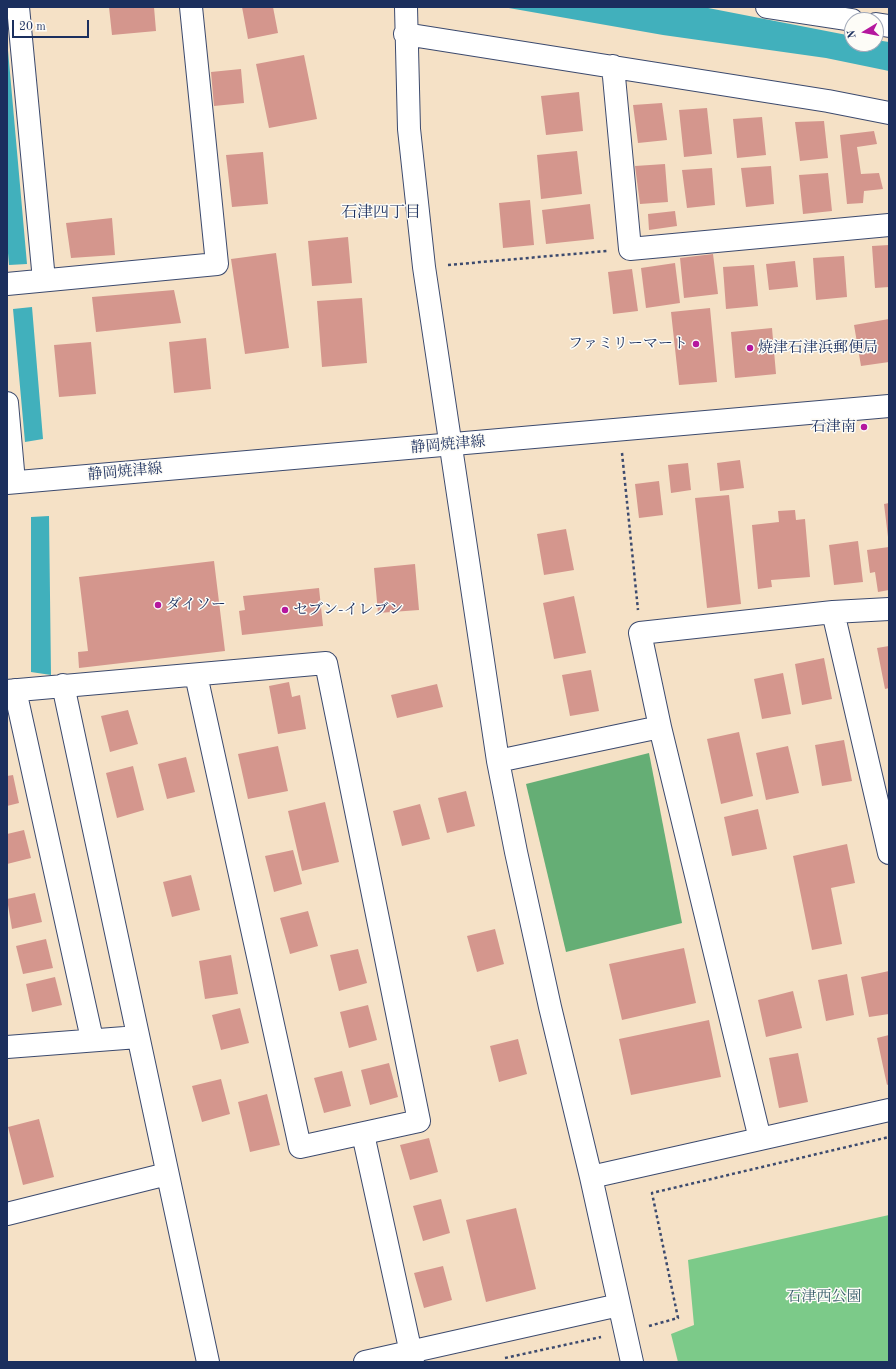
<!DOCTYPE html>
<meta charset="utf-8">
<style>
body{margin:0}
#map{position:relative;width:896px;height:1369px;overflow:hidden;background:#f5e1c6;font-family:"Old Standard TT",serif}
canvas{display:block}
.frame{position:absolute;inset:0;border:8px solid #1b2f5e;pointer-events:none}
.north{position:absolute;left:844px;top:12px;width:40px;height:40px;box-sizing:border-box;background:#fdfcf7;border:1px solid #a3aaba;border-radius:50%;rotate:260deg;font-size:11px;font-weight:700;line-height:16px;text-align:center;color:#1b2f5e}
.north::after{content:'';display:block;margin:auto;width:14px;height:18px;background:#b5179e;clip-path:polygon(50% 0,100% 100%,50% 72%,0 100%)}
.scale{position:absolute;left:12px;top:20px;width:77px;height:18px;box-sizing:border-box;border:2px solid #1b2f5e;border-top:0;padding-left:5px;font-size:12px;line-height:14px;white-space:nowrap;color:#1b2f5e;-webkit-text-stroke:3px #fdfcf7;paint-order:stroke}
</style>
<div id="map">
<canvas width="896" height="1369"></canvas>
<div class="frame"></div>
<div class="north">N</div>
<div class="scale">20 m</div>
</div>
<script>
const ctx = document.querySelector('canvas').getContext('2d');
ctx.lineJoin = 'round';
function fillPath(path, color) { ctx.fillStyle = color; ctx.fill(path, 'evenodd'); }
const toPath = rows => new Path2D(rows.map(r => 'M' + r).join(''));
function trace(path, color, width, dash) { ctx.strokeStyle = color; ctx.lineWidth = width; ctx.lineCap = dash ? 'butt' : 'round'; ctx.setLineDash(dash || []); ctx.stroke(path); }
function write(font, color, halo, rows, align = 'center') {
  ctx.font = font + ' "Old Standard TT","Noto Serif JP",serif'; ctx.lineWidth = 3; ctx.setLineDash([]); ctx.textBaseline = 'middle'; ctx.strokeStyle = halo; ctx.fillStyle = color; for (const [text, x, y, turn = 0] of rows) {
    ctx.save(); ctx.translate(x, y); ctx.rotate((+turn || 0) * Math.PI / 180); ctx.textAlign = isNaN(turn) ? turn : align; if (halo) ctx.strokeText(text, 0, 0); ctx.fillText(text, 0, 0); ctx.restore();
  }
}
fillPath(toPath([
 [889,1215,889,1362,678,1362,671,1334,694,1325,688,1260]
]), '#7cca89');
fillPath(toPath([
 [649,753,682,923,566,952,526,784]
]), '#65ae75');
fillPath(toPath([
 [503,7,703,7,852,36,852,44,876,44,876,40,889,42,889,71,826,58,663,35],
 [7,39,27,264,9,265,7,241],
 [32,307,43,439,25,442,13,309],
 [49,516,51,675,31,672,31,517]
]), '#41b0bc');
fillPath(toPath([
 [109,7,154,7,156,31,112,35],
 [242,7,273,7,278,33,248,39],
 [304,55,317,119,269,128,256,64],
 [241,69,244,103,214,106,211,72],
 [579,92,583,131,546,135,541,96],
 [662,103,667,140,638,143,633,105],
 [707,108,712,154,684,157,679,110],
 [762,117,766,155,737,158,733,119],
 [824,121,828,158,800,161,795,122],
 [874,131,877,144,857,147,861,174,879,173,883,189,864,191,863,203,847,204,840,135],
 [577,151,582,194,541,199,537,155],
 [263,152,268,204,232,207,226,155],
 [665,164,668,202,640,204,635,166],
 [771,166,774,204,746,207,741,168],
 [712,168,715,205,687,208,682,170],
 [828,173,832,211,803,214,799,175],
 [530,200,534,245,503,248,499,203],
 [590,204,594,239,546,244,542,210],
 [675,211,677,226,649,230,648,214],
 [112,218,115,255,71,258,66,223],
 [348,237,352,283,312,286,308,241],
 [889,245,889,287,875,288,872,246],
 [276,253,289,348,245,354,231,259],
 [713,254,718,294,684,298,680,258],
 [844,256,847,297,816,300,813,258],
 [795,261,798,287,769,290,766,264],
 [675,263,680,303,646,308,641,268],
 [754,265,758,306,726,309,723,267],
 [632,269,638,311,613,314,608,272],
 [174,290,181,323,96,332,92,297],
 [362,298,367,363,322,367,317,301],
 [710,308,717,382,679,385,671,312],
 [889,319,889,362,861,366,854,325],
 [772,328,776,374,735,378,731,332],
 [206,338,211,389,174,393,169,342],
 [91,342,96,394,59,397,54,345],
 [740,460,744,488,720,491,717,463],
 [688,463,691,490,671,493,668,465],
 [659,481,663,515,639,518,635,484],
 [729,495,741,604,707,608,695,498],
 [889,503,889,537,888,537,884,504],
 [795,510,796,520,805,519,810,577,771,580,772,587,758,589,752,525,779,522,778,511],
 [566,529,574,570,544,575,537,534],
 [858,541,863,582,834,585,829,545],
 [889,547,889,590,878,592,875,572,870,573,867,550],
 [214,561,225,651,79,668,78,652,88,651,79,577],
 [415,564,419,610,378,613,374,568],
 [319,588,323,626,242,635,239,611,245,610,243,596],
 [574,596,586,653,554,659,543,603],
 [889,646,889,688,885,689,877,648],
 [824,658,832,699,802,705,795,664],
 [591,670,599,711,570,716,562,675],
 [783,673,791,714,762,719,754,679],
 [289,682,292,697,300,695,306,729,278,734,269,686],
 [437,684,443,707,397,718,391,695],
 [128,710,138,744,110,752,101,716],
 [739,732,753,796,721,804,707,739],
 [844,740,852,781,822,786,815,745],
 [278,746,288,791,248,799,238,754],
 [788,746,799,793,766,800,756,753],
 [186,757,195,792,167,799,158,764],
 [133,766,144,810,117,818,106,773],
 [13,775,19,803,7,806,7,776],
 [466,791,475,826,447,833,438,798],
 [325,802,339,862,302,871,288,811],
 [420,804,430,839,402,846,393,811],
 [758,809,767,849,732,856,724,817],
 [24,830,31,858,7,864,7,834],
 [847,844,855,883,831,888,842,944,812,950,793,856],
 [293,850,302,884,274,892,265,856],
 [191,875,200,910,172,917,163,882],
 [35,893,42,922,12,929,7,899],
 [308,911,318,946,290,954,280,918],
 [495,929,504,964,477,972,467,936],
 [46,939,53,968,23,974,16,946],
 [684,948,696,1003,622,1020,609,964],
 [358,949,367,983,339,991,330,955],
 [231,955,238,994,205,999,199,961],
 [889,971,889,1014,869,1017,861,977],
 [847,974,854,1015,826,1021,818,980],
 [55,977,62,1005,32,1012,26,984],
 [793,991,802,1028,766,1037,758,1000],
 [368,1005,377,1040,349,1048,340,1012],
 [240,1008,249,1043,221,1050,212,1015],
 [709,1020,721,1077,631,1095,619,1039],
 [889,1035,889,1084,887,1085,877,1038],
 [518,1039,527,1074,499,1082,490,1046],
 [798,1053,808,1102,779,1108,769,1058],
 [389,1063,398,1097,370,1105,361,1070],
 [342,1071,351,1106,324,1113,314,1078],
 [221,1079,230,1114,202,1122,192,1086],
 [267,1094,280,1145,250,1152,238,1102],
 [39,1119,54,1177,23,1185,8,1127],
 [429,1138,438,1172,410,1180,400,1145],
 [441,1199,450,1233,423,1241,413,1206],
 [516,1208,536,1289,486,1302,466,1220],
 [443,1266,452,1300,424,1308,414,1273]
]), '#d4968d');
const minor = toPath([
 [18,7,44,280],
 [406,7,409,129,424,267,498,761,516,852,550,1007,591,1177,632,1362],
 [767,7,852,20],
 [876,24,889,26],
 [405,34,828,101,889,113],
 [613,66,630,249,889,225],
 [7,284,217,264,191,7],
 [7,403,14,482],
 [833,612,889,853],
 [63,685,208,1362],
 [15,690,92,1039],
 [7,691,326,663,419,1121,300,1147,196,675],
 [498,761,660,727],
 [7,1047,138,1037],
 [363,1134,413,1362],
 [760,1139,660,727,640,633,833,612,889,609],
 [591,1177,889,1110],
 [7,1214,167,1174],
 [365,1362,619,1305]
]);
const major = toPath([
 [7,483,889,406]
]);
trace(minor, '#3c4a6e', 24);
trace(major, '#3c4a6e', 24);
trace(toPath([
 [448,265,607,251],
 [622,453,638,610],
 [649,1326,678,1318,652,1193,889,1137],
 [505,1358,601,1337]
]), '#3c4a6e', 2.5, [3, 3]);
trace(minor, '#fff', 22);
trace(major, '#fff', 22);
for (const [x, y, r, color] of [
 [696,344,4,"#b5179e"],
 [750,348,4,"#b5179e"],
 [864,427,4,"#b5179e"],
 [158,605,4,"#b5179e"],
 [285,610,4,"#b5179e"]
]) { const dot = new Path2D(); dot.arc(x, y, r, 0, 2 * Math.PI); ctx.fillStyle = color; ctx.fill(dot); trace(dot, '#fdfcf7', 1.5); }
write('15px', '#1b2f5e', '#fdfcf7', [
 ["ファミリーマート",688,344,"right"],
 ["焼津石津浜郵便局",758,348],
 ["石津南",856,427,"right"],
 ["ダイソー",166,605],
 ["セブン-イレブン",293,610]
], 'left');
write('15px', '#1b2f5e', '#fdfcf7', [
 ["静岡焼津線",448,445,-5],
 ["静岡焼津線",125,472,-5]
]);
write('15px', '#385e6b', '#fdfcf7', [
 ["石津西公園",824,1297]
]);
write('16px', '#1b2f5e', '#fdfcf7', [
 ["石津四丁目",381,213]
]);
</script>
